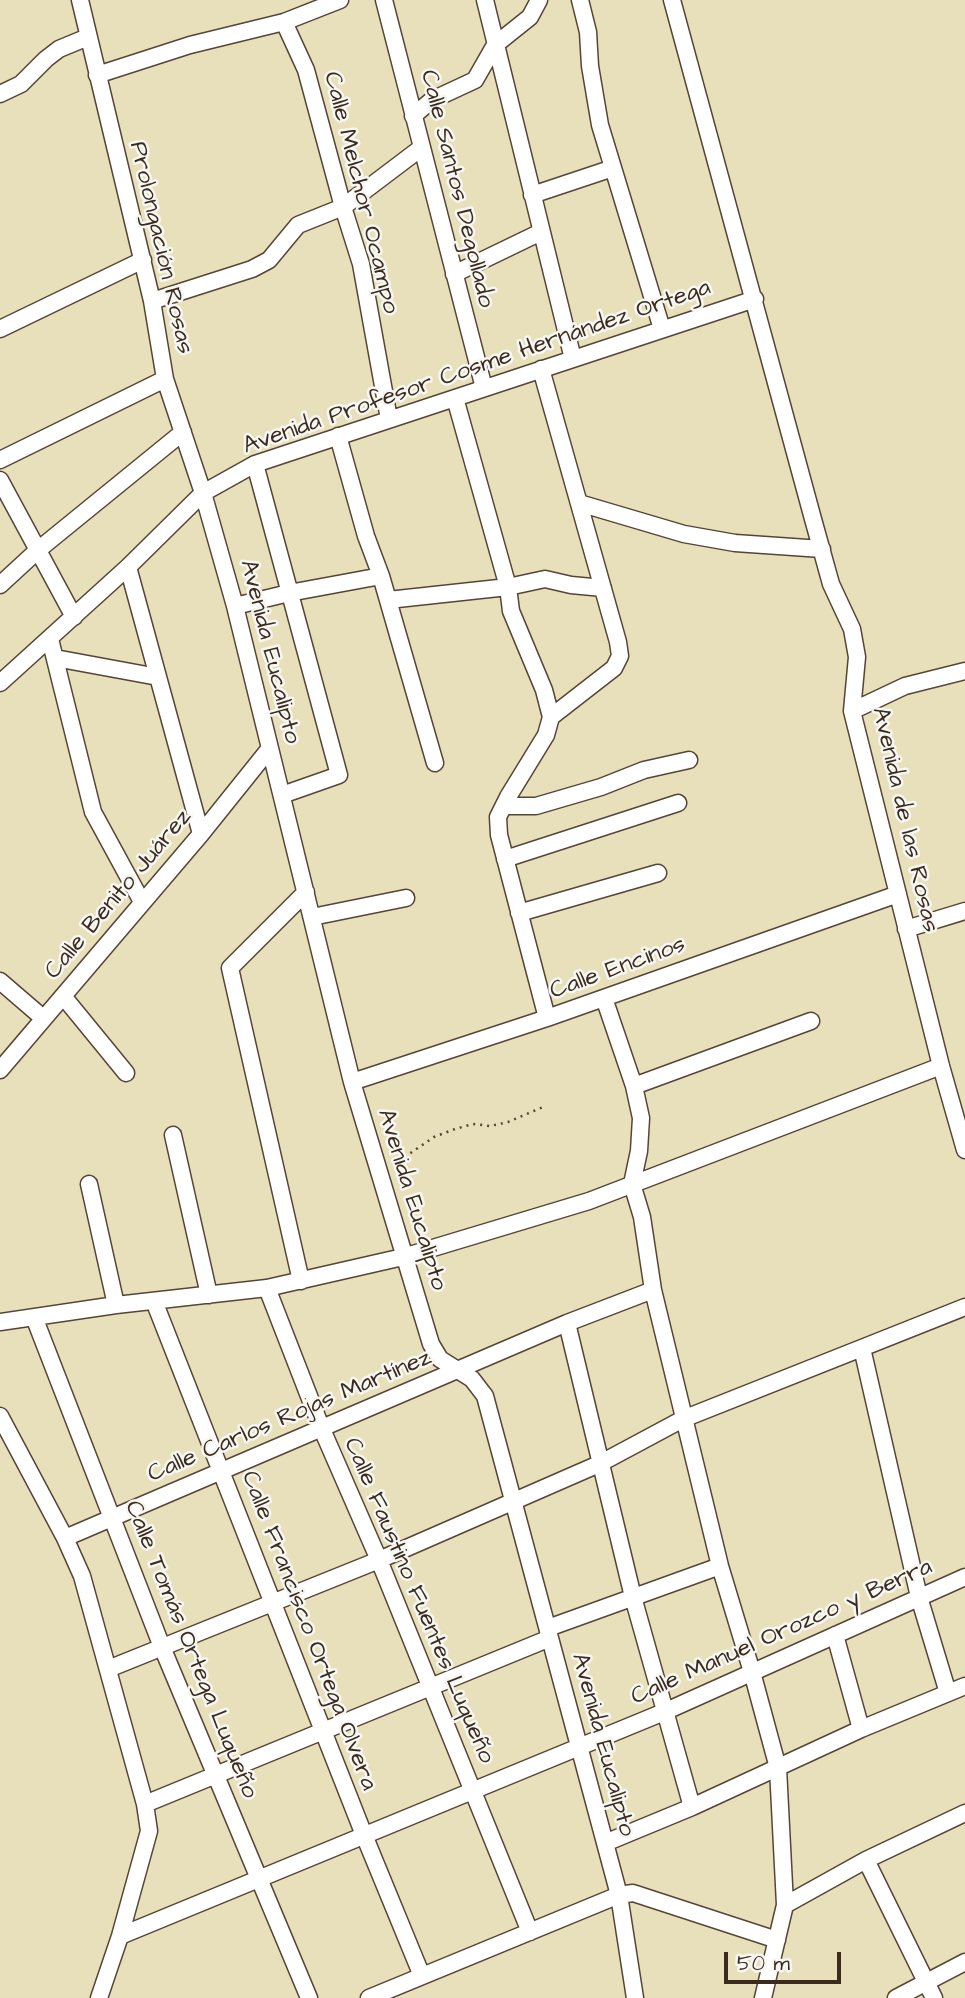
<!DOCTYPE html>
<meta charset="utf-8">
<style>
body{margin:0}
#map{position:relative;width:965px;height:1998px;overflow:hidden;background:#e8e0bb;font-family:"Architects Daughter",sans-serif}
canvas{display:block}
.scale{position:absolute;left:724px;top:1952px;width:117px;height:32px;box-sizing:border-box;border:4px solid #3b2a1e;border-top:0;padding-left:9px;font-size:21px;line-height:24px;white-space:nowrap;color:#3b2a1e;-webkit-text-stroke:5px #f6f6f2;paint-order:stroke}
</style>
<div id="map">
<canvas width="965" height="1998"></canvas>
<div class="scale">50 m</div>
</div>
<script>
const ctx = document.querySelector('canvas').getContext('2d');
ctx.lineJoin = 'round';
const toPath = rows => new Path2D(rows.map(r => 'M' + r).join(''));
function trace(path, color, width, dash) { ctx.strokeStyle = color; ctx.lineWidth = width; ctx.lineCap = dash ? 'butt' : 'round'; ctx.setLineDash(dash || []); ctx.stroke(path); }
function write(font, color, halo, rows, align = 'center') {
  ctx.font = font + ' "Architects Daughter",sans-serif'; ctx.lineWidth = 5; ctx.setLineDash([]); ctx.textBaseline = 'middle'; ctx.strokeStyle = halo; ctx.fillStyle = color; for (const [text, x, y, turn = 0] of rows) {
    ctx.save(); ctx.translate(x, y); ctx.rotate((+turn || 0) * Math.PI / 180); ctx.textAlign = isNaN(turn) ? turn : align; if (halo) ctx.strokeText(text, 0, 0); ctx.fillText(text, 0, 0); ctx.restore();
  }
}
const minor = toPath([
 [80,0,152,301,165,379,203,493,235,606,352,1082,431,1344,440,1359,472,1379,485,1396,619,1895,635,1998],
 [384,0,484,388],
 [485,0,573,359],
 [580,0,588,32,590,66,600,125,662,329],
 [672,0,813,519,831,584,852,629,857,657,852,711,941,1066,965,1150],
 [284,22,306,70,343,207,361,264,389,419],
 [97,75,190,45,284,22,340,0],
 [0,94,21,84,46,59,59,49,88,37],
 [413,116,432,100,475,80,495,45,530,17,539,0],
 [532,195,613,168],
 [454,274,541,232],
 [152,301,252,269,269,260,298,225,343,207,421,148],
 [0,329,143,260],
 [541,369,618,642,620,656,614,668,551,717],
 [455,398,508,587,511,611,544,690,551,717,546,735,508,797,498,817,499,835,547,1018],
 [338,436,366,536,381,576,435,763],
 [0,460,165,379],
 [255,464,339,775,282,795],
 [0,480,74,617],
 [579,503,684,534,735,543,822,549],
 [128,567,201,834],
 [0,585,38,550,183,432],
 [388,600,508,587,545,579,571,585,603,588],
 [235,606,289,593,381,576],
 [50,639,93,812,142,902],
 [55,658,158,677],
 [0,683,128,567,203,493,255,464,755,299],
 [852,711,905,686,965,671],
 [504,806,536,806,601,787,644,770,689,760],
 [505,859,678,803],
 [519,913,658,873],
 [312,917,406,898],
 [906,929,965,911],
 [0,981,43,1018],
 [63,996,126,1073],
 [604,998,634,1086,641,1118,639,1151,632,1184,642,1217,653,1290,720,1566,752,1672,778,1768,785,1905,763,1998],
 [0,1070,201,834,270,748],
 [352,1082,547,1018,898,894],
 [634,1086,811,1021],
 [173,1135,209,1295],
 [89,1184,116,1305],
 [301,1281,230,968,306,892],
 [267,1288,321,1427,379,1560,530,1932],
 [154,1301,364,1835,422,1976],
 [34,1317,162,1647,309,1998],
 [0,1322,116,1305,267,1288,403,1257,589,1201,941,1066],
 [567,1323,633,1597,692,1807],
 [862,1348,919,1597,948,1693],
 [0,1416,65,1538,82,1576,145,1804,149,1831,120,1936,99,1998],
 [65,1538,567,1323,653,1290],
 [548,1628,720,1566],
 [835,1635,861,1729],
 [108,1669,379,1560,599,1464,683,1419,965,1307],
 [145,1804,550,1638],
 [605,1843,692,1807,861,1729,965,1686],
 [866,1860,934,1998],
 [785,1905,866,1860,965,1813],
 [120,1936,664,1712,965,1577],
 [369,1998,619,1895,633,1893,777,1940],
 [896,1998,965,1962]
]);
trace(minor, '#554536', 19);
trace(toPath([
 [393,1165,434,1137,455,1129,473,1124,490,1126,508,1122,543,1107]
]), '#554536', 2.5, [2, 5]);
trace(minor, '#fff', 16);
write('24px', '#3b2a1e', '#f6f6f2', [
 ["Calle Santos Degollado",456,189,76],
 ["Calle Melchor Ocampo",360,193,76],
 ["Prolongación Rosas",160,248,77],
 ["Avenida Profesor Cosme Hernández Ortega",477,368,-19],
 ["Avenida Eucalipto",269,652,76],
 ["Avenida de las Rosas",904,820,77],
 ["Calle Benito Juárez",119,895,-50],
 ["Calle Encinos",618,969,-20],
 ["Avenida Eucalipto",411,1200,73],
 ["Calle Carlos Rojas Martínez",290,1417,-23],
 ["Calle Faustino Fuentes Luqueño",418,1601,67],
 ["Calle Francisco Ortega Olvera",308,1631,69],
 ["Calle Manuel Orozco y Berra",782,1633,-24],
 ["Calle Tomás Ortega Luqueño",190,1650,68],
 ["Avenida Eucalipto",602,1745,75]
]);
</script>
